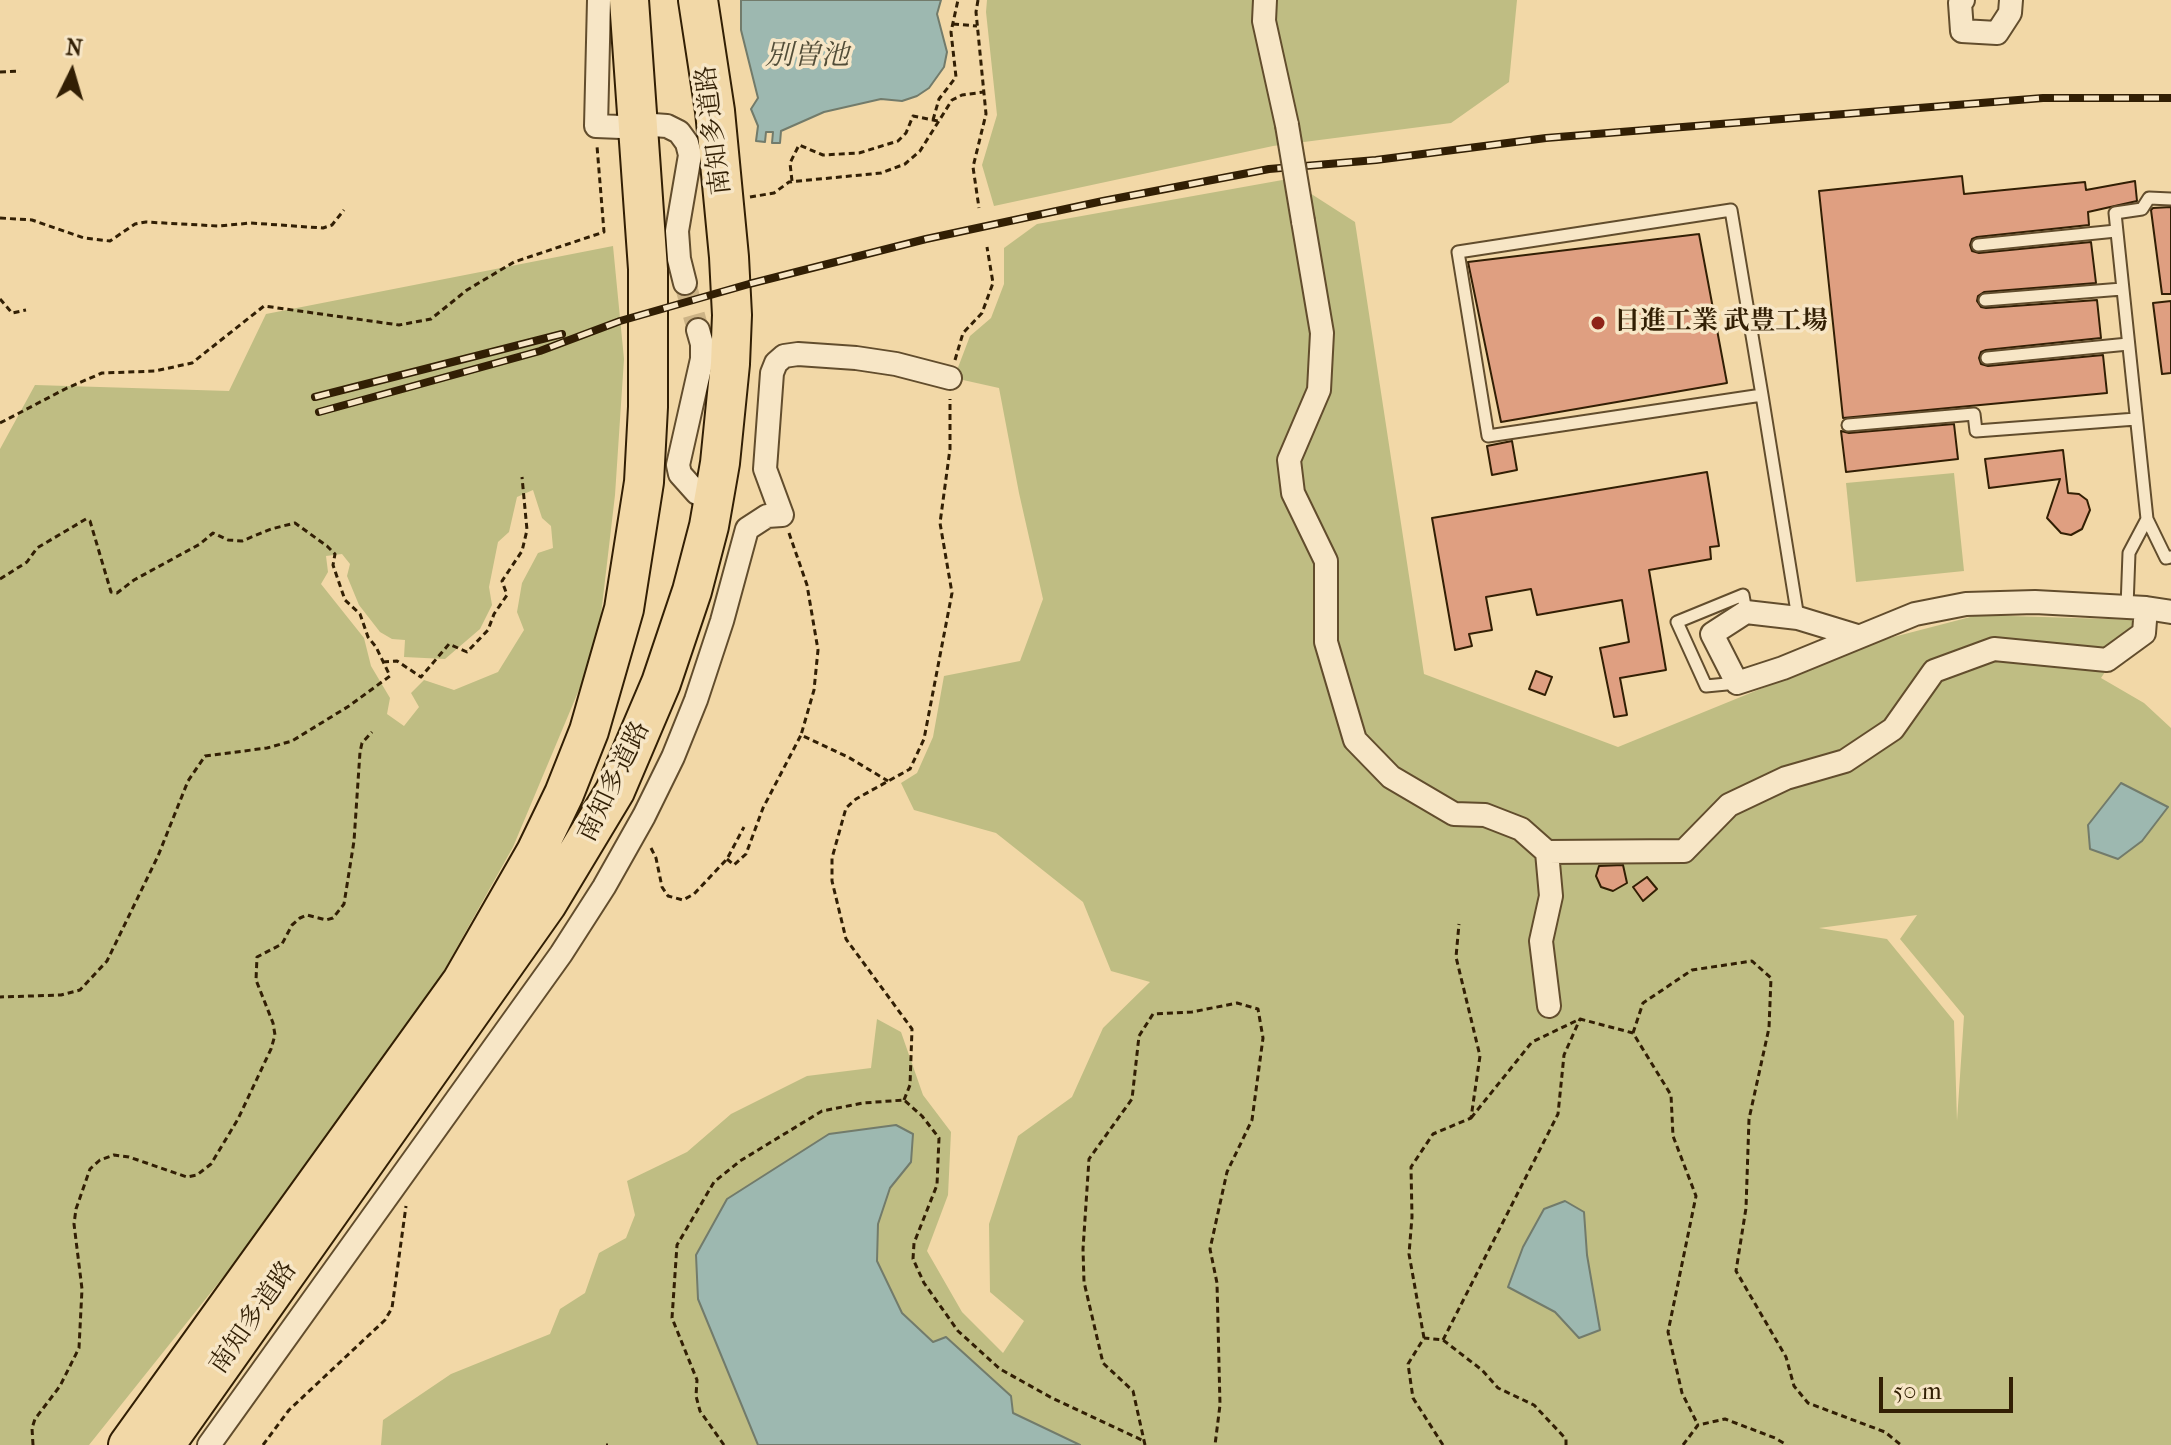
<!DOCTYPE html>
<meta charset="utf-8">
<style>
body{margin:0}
#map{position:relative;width:2171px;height:1445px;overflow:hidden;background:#f2d8a7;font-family:"IM FELL French Canon",serif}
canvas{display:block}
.north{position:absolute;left:32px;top:32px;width:80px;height:80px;-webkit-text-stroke:6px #f7e6c6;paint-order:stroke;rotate:5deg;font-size:22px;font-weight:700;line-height:32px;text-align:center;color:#321f04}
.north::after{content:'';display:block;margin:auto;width:28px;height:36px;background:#321f04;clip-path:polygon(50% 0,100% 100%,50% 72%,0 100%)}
.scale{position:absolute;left:1879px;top:1377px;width:134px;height:36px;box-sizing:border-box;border:4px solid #321f04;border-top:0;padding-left:10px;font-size:24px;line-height:28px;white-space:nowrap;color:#321f04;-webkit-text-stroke:6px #f7e6c6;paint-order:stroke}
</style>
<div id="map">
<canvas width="2171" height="1445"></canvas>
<div class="north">N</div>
<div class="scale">50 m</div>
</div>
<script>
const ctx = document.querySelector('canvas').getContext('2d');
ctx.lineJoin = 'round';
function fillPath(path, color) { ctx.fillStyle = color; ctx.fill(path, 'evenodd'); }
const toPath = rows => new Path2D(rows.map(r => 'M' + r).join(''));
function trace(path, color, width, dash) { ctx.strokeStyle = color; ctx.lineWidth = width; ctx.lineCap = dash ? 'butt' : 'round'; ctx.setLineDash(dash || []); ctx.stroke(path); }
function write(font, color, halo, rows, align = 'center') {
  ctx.font = font + ' "IM FELL French Canon","Noto Serif JP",serif'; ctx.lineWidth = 7; ctx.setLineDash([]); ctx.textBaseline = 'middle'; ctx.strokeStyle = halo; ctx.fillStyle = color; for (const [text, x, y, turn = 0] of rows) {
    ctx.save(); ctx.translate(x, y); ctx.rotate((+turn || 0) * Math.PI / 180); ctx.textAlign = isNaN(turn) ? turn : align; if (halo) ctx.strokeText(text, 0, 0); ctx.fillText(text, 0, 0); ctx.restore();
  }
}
fillPath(toPath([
 [987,0,1517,0,1509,82,1451,123,1273,146,994,206,982,165,997,115,986,12],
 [1288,179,1355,222,1424,674,1618,747,1878,641,1978,615,2140,620,2101,678,2144,703,2171,728,2171,1445,381,1445,383,1420,451,1374,550,1334,560,1309,585,1293,599,1253,626,1238,635,1215,627,1181,687,1152,731,1114,807,1076,871,1068,877,1019,901,1032,923,1095,951,1132,948,1195,927,1251,962,1312,1003,1353,1024,1321,990,1292,989,1224,1018,1136,1072,1097,1103,1028,1150,982,1111,971,1083,902,996,833,914,810,901,783,917,773,933,737,944,676,1020,661,1043,599,1019,493,999,388,954,378,970,336,991,318,1004,284,1004,248,1037,224],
 [1917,915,1900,939,1964,1016,1957,1121,1954,1021,1887,939,1819,928],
 [613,246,624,359,615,495,600,623,581,685,513,847,437,983,333,1132,236,1261,89,1445,0,1445,0,449,35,385,229,391,266,314],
 [533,490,542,518,551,526,553,548,538,553,522,583,517,612,524,630,498,672,454,690,424,680,411,693,419,707,404,726,387,714,390,698,371,666,364,638,321,584,328,572,326,556,342,554,350,564,347,576,359,605,380,632,392,639,405,640,404,657,445,659,480,629,492,605,489,587,498,542,509,532,517,497],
 [1954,473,1964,571,1856,582,1846,483]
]), '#bfbd83');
const water = toPath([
 [741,0,941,0,937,14,947,52,944,67,929,88,917,96,902,101,881,99,824,112,781,131,780,143,772,143,773,132,766,132,765,142,756,141,758,126,751,109,758,98,741,30,741,0],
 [2121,783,2168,807,2142,841,2118,859,2090,849,2088,825,2121,783],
 [896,1125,913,1134,911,1162,890,1188,878,1224,877,1261,902,1313,933,1342,946,1337,1011,1396,1013,1413,1080,1445,758,1445,698,1299,696,1255,727,1199,829,1134,896,1125],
 [1565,1201,1584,1212,1587,1255,1600,1330,1579,1338,1555,1312,1508,1287,1523,1247,1544,1209,1565,1201]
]);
fillPath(water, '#9db8b0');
trace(water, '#727b6b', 2);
const building = toPath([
 [1962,176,1964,194,2085,182,2086,190,2135,181,2137,201,2088,212,2089,225,1977,237,1972,239,1970,245,1972,251,1979,253,2091,242,2096,283,1984,292,1978,296,1977,301,1981,307,1986,308,2097,300,2101,338,1986,350,1981,352,1979,358,1981,364,1988,366,2103,355,2107,393,1843,418,1819,191,1962,176],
 [2171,207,2171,294,2162,294,2151,210,2153,208,2171,207],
 [1699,234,1727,383,1501,422,1468,262,1699,234],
 [2171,301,2171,373,2162,374,2153,303,2171,301],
 [1954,424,1958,459,1846,472,1841,431,1849,433,1954,424],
 [1512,441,1517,470,1492,475,1487,446,1512,441],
 [2063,450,2068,493,2079,494,2087,500,2090,510,2082,529,2071,535,2061,533,2047,518,2060,479,1989,488,1985,459,2063,450],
 [1707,472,1719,546,1710,547,1711,559,1649,570,1666,670,1620,678,1627,715,1614,717,1600,648,1629,642,1622,600,1537,615,1531,589,1486,597,1492,630,1469,634,1472,646,1455,650,1432,518,1707,472],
 [1536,671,1552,677,1545,695,1529,689,1536,671],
 [1623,865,1627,883,1613,891,1601,887,1596,876,1599,866,1623,865],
 [1647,877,1657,889,1643,901,1633,887,1647,877]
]);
fillPath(building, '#df9f81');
trace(building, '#321f04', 2);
trace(toPath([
 [685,283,698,330]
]), '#ccb386', 22, [22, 11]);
const lane = toPath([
 [2171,199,2149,198,2142,209,2115,213,2147,519,2166,558,2171,557],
 [1978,245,2116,231],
 [1985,300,2122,289],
 [1987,358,2128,344],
 [1762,395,1731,210,1458,252,1488,436,1762,395,1798,618],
 [1848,425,1974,414,1976,431,2136,419],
 [2127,607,2129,553,2147,519],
 [1737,683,1706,686,1677,622,1743,595,1746,612]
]);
const street = toPath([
 [599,0,596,126,621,127],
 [1265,0,1264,21,1287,125],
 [1963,0,1960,3,1962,31,1997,33,2010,13,2011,0],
 [653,125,667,126,679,132,687,143,690,155,677,231,679,259,685,283],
 [1303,221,1322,333,1319,390,1289,460,1293,493,1326,561,1326,642,1355,740,1391,777,1454,814,1485,815,1521,829,1547,852,1684,851,1729,805,1786,778,1845,761,1893,729,1934,671,1994,649,2107,660,2144,633,2146,608],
 [697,493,680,474,678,465,702,359,702,344,698,330],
 [1857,636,1798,618,1746,612,1712,634,1737,683,1783,668,1915,614,1966,604,2035,602,2146,608,2171,612],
 [1547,852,1551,896,1541,941,1549,1006],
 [209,1445,561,954,604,887,644,816,673,757,696,700,722,621,747,529,767,516,782,515,765,469,772,373,776,363,784,356,798,354,856,358,896,364,950,378]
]);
const highway = toPath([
 [128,1445,462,981,536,852,564,794,589,731,624,609,644,482,648,407,648,269,629,0],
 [165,1445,547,904,615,791,661,683,692,591,709,526,720,463,730,364,732,315,729,257,715,111,698,0]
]);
trace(lane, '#624d2d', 15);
trace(street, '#624d2d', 26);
trace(highway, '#321f04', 42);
trace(toPath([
 [978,0,976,12,986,114,973,167,979,208],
 [953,24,977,26],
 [0,72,20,71],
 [933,120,939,99,956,77,951,32,958,0],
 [792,181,790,163,799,145,823,155,859,153,898,141,906,133,913,116,938,121],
 [750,197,774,193,789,182,881,173,905,164,920,151,952,100,962,95,984,92],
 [0,218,32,220,84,238,110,241,135,224,146,222,218,226,251,223,323,228,332,225,344,210],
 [0,299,12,313,26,310],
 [955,360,963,333,982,313,993,283,987,247],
 [0,423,67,388,102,373,155,371,192,363,264,306,399,325,431,319,467,290,514,262,604,232,597,146],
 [789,533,807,585,818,650,814,690,801,735],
 [0,579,27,562,37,548,86,519,90,521,111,592,117,593,134,580,200,544,213,533,228,540,242,541,271,529,295,523,327,546,335,554,333,565,345,600,360,614,368,637,376,647,390,676,349,706,292,741,267,748,205,756,188,781,158,856,107,961,80,990,61,995,0,997],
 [383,662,397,661,421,677,449,644,467,652,488,630,494,614,507,595,502,581,522,551,527,530,522,477],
 [651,848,656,858,662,887,668,896,683,900,694,894,727,859,744,827],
 [727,859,734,865,746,854,763,808,801,735,848,757,888,781],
 [1633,1033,1643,1003,1692,970,1752,961,1771,978,1769,1028,1749,1119,1746,1208,1736,1271,1786,1357,1794,1386,1808,1403,1885,1432,1901,1445],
 [904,1100,910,1085,912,1029,846,939,832,881,832,858,846,808,856,799,910,769,924,739,952,593,940,523,950,449,950,399],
 [1471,1118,1532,1042,1580,1019,1633,1033,1671,1095,1673,1136,1696,1196,1668,1332,1682,1393,1698,1425],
 [1424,1338,1409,1254,1412,1217,1411,1167,1433,1134,1471,1118,1480,1056,1456,957,1459,924],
 [1443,1340,1558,1114,1564,1055,1580,1019],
 [33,1445,32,1428,35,1419,60,1386,79,1348,82,1289,74,1224,76,1209,90,1169,100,1160,114,1155,129,1157,187,1177,197,1175,211,1164,238,1119,271,1049,275,1035,273,1023,256,980,257,957,282,944,292,925,300,918,307,915,326,920,333,918,344,904,354,841,360,752,362,743,372,732],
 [263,1445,289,1410,385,1320,392,1308,406,1206],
 [606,1445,608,1445],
 [724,1445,700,1411,696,1396,697,1380,672,1318,677,1245,714,1182,740,1161,822,1111,863,1103,904,1100,922,1116,939,1138,937,1185,914,1243,913,1259,924,1283,958,1331,1000,1369,1052,1398,1144,1441],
 [1145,1445,1133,1391,1103,1363,1084,1282,1083,1249,1089,1159,1132,1099,1139,1036,1153,1014,1192,1012,1237,1003,1258,1009,1263,1038,1252,1120,1227,1172,1210,1249,1217,1283,1220,1405,1215,1445],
 [1443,1445,1413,1398,1408,1364,1424,1338,1443,1340,1482,1370,1498,1388,1534,1405,1566,1439,1566,1445],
 [1683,1445,1698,1425,1725,1419,1775,1438,1787,1445]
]), '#321f04', 3, [6, 4]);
trace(lane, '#f7e6c6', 11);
trace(street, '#f7e6c6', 22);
trace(highway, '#f2d8a7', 38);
const rail = toPath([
 [315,397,562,334],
 [319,412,540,351,620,321,749,284,926,239,1103,201,1269,169,1376,160,1546,138,2043,98,2171,98]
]);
trace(rail, '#321f04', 8);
trace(rail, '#f7e6c6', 5, [15]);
const streetBridge = toPath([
 [1287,125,1303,221]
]);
trace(streetBridge, '#624d2d', 26, []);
trace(streetBridge, '#f7e6c6', 22);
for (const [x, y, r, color] of [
 [1598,323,8,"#8f2418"]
]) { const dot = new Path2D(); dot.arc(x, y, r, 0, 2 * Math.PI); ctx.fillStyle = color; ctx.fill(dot); trace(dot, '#f7e6c6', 3); }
write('26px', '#321f04', '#f7e6c6', [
 ["南知多道路",715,130,-97],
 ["南知多道路",615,782,-64],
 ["南知多道路",254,1318,-55]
]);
write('bold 26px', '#321f04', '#f7e6c6', [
 ["日進工業 武豊工場",1614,323]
], 'left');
write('italic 28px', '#524d38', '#f7e6c6', [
 ["別曽池",807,57]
]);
</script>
